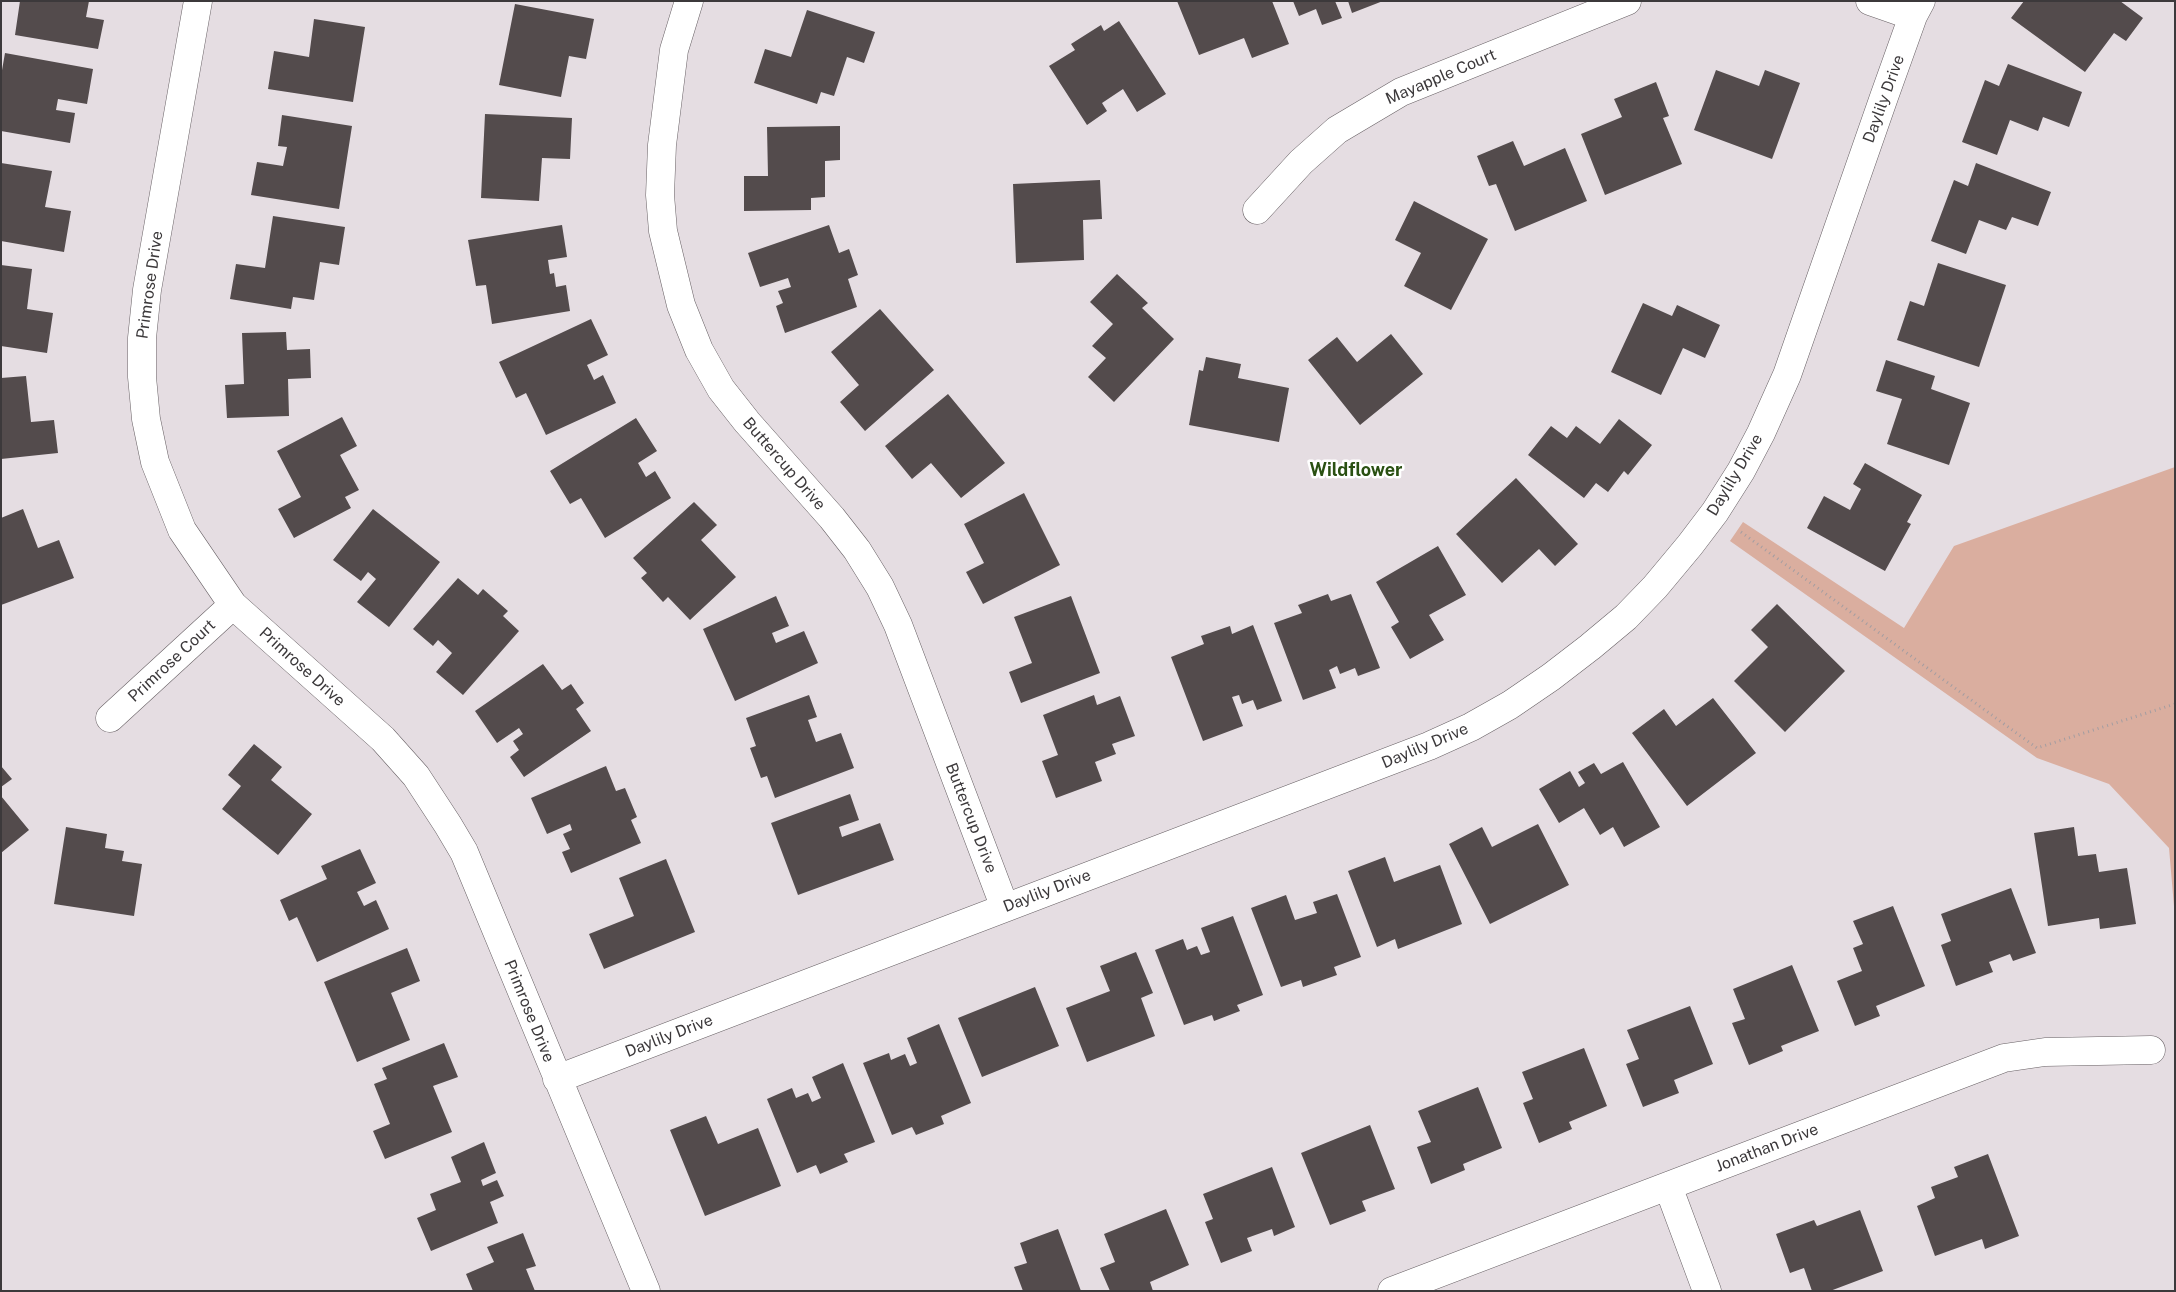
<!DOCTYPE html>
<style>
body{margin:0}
#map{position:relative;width:2176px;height:1292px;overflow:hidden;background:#e5dde2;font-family:"Public Sans",sans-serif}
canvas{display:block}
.frame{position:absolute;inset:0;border:2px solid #3c393b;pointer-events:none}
</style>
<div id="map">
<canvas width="2176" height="1292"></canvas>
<div class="frame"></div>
</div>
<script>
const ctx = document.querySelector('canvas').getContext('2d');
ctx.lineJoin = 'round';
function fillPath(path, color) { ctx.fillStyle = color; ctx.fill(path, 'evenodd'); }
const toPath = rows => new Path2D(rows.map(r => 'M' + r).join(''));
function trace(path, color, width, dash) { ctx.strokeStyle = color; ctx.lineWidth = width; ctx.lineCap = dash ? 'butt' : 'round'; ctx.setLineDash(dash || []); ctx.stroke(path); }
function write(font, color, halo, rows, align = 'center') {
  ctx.font = font + ' "Public Sans",sans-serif'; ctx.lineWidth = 5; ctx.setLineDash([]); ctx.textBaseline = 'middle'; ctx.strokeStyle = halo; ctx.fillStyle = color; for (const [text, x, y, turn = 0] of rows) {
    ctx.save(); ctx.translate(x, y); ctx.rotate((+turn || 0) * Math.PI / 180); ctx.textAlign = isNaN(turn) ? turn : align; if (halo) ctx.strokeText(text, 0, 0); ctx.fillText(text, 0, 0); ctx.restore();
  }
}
fillPath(toPath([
 [2175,467,2175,918,2169,848,2109,784,2037,758,1730,541,1743,522,1904,628,1954,546]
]), '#daae9f');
fillPath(toPath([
 [20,1,89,1,86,17,104,20,98,49,15,35],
 [1177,1,1272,1,1289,44,1252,58,1244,38,1199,55],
 [1293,1,1335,1,1342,18,1322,25,1316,9,1299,16],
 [1348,1,1383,1,1352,13],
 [2024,1,2120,1,2143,18,2126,41,2114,33,2085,72,2011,18],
 [515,4,594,19,586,59,569,56,561,97,499,85],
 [807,10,875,32,864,63,847,57,834,96,821,92,817,104,754,83,765,49,791,57],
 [314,19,365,27,353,102,268,89,274,51,309,57],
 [1119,21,1166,94,1137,112,1123,89,1102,103,1107,111,1087,125,1049,66,1075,50,1071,44,1101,25,1104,31],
 [5,53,93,69,87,104,58,99,56,110,75,113,70,143,1,131,1,76],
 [2008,64,2082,92,2069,127,2043,117,2038,131,2010,120,1997,155,1962,142,1985,80,1999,86],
 [1716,70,1759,86,1765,70,1800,83,1772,159,1694,130],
 [1656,82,1669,116,1663,118,1682,164,1605,195,1581,134,1622,117,1614,99],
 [485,114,572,118,570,159,542,158,539,201,481,198],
 [282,115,352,126,339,209,251,195,257,162,283,166,287,147,278,146],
 [840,126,840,160,825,161,825,197,811,198,811,210,744,211,744,176,768,176,767,127],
 [1513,141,1524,166,1565,148,1587,201,1515,231,1496,184,1489,186,1477,156],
 [1,163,52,171,45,207,71,211,64,252,1,241],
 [1976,163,2051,192,2038,226,2012,217,2006,230,1979,220,1966,254,1931,241,1954,180,1968,186],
 [1100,180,1102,219,1083,220,1084,260,1016,263,1013,184],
 [1414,201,1488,239,1451,310,1404,286,1421,253,1395,240],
 [273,216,345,227,339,265,320,262,314,300,293,297,291,309,230,299,236,264,265,268],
 [562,225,567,257,548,260,550,274,554,273,556,287,566,285,570,311,492,324,486,285,476,286,468,240],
 [829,225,839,253,849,249,858,275,848,279,857,307,785,333,776,306,783,303,778,291,791,287,788,278,760,287,748,253],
 [1938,263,2006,285,1979,367,1897,340,1910,301,1924,306],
 [1,265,32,269,27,309,53,313,47,353,1,346],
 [1117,274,1148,303,1142,308,1174,339,1114,402,1088,377,1106,358,1092,346,1113,324,1090,302],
 [1643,303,1672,316,1677,305,1720,325,1705,358,1683,348,1661,395,1611,372],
 [880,309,934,370,865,431,840,402,859,385,831,352],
 [591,319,608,355,587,365,594,380,603,375,616,403,546,435,526,393,516,398,499,362],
 [286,332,287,350,310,349,311,378,288,379,289,416,227,418,225,385,244,384,242,333],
 [1391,334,1423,374,1360,425,1308,360,1337,337,1357,362],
 [1206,357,1241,364,1238,378,1289,388,1279,442,1189,425,1199,370,1203,371],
 [1886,360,1935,376,1931,389,1970,403,1949,465,1887,444,1902,399,1876,391],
 [26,376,31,422,54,420,58,453,1,459,1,378],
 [948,394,1005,463,961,498,931,463,912,479,885,446],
 [342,417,357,446,340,455,359,490,345,497,351,508,294,538,278,509,301,497,277,451],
 [636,418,657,451,638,463,646,477,655,471,671,498,605,538,581,498,570,504,550,471],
 [1619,419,1652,445,1628,475,1624,471,1608,492,1596,483,1584,498,1528,455,1551,426,1567,438,1576,426,1600,444],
 [1865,463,1922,495,1907,522,1911,524,1885,571,1807,528,1824,496,1850,510,1861,489,1853,484],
 [1516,478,1578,544,1555,566,1539,549,1502,583,1456,534],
 [1024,493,1060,565,983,604,966,572,984,563,964,524],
 [694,502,717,525,701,540,736,577,690,620,668,597,663,602,641,578,647,573,633,558],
 [23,509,38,548,59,540,74,578,1,605,1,518],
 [373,509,440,562,389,627,357,602,376,579,368,572,361,581,333,560],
 [1438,546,1466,595,1429,615,1444,640,1410,659,1391,627,1399,622,1376,582],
 [458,578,478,595,483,589,508,611,503,616,519,631,463,695,436,672,452,653,438,640,433,646,413,629],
 [1328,594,1331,601,1351,594,1380,668,1358,676,1355,668,1340,674,1337,666,1329,670,1336,688,1303,700,1274,623,1302,613,1298,605],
 [776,596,789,626,772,633,776,643,804,631,818,663,735,701,703,629],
 [1071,596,1100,673,1021,703,1009,672,1032,663,1014,617],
 [1777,604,1845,671,1785,732,1734,681,1768,647,1751,630],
 [1253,625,1282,701,1257,710,1253,700,1242,704,1239,695,1232,697,1243,726,1203,741,1171,657,1204,644,1201,636,1230,626,1232,634],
 [543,664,562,690,571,684,584,703,576,709,591,731,524,777,510,757,519,750,513,741,523,734,519,728,497,743,475,711],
 [809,695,817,717,808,720,816,742,841,733,854,768,775,798,767,776,761,778,750,748,756,746,746,718],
 [1094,695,1097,705,1120,696,1135,736,1112,744,1116,754,1095,762,1102,781,1056,798,1042,761,1058,755,1043,715],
 [1713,698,1756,753,1687,806,1632,733,1664,709,1676,726],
 [254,744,282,767,271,780,312,814,278,855,222,809,241,786,228,775],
 [1623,762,1660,827,1624,847,1613,827,1600,835,1584,808,1559,823,1539,789,1570,771,1579,787,1585,783,1578,772,1594,763,1601,774],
 [1,766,12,779,1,787],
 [606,766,616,791,625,788,637,817,631,820,641,843,571,873,562,852,570,849,563,834,572,830,570,824,547,834,531,798],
 [850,794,859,820,839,827,842,837,880,823,894,860,798,895,771,823],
 [1,796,29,830,1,853],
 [1538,824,1569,885,1490,924,1449,844,1482,827,1492,847],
 [66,827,107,834,105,848,124,851,122,861,142,864,134,916,54,904],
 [2074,827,2078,856,2096,854,2099,872,2127,868,2136,924,2100,929,2099,918,2048,926,2034,833],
 [360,849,376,883,357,892,364,906,376,900,389,929,317,962,297,917,289,921,280,900,327,879,321,866],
 [1385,857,1394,882,1440,865,1462,924,1398,949,1395,939,1377,947,1348,871],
 [666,859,695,932,604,969,589,934,634,916,619,878],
 [2011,888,2036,953,2013,961,2010,954,1989,962,1993,972,1956,986,1941,945,1951,941,1941,914],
 [1337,894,1361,957,1334,967,1337,975,1303,987,1301,980,1281,987,1251,908,1286,895,1295,920,1317,913,1313,902],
 [1893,906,1925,986,1876,1006,1880,1016,1855,1026,1837,981,1862,971,1853,948,1863,944,1853,921],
 [1233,916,1263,995,1237,1005,1240,1011,1214,1021,1212,1015,1184,1025,1155,950,1183,939,1187,950,1197,946,1201,955,1210,952,1201,928],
 [407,948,420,981,391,993,410,1040,357,1062,324,982],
 [1136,952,1153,993,1141,998,1155,1036,1087,1062,1066,1008,1110,991,1100,966],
 [1792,965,1819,1031,1781,1046,1783,1051,1749,1065,1732,1023,1745,1019,1733,989],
 [1035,987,1059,1046,982,1077,958,1018],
 [1690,1006,1713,1064,1674,1080,1679,1093,1643,1107,1626,1064,1639,1059,1627,1030],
 [939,1024,971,1103,941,1116,944,1124,916,1135,912,1127,892,1135,863,1063,889,1053,891,1060,905,1054,910,1066,917,1063,907,1038],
 [444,1043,458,1077,433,1086,452,1132,385,1159,373,1131,390,1124,374,1084,387,1079,382,1068],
 [1584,1048,1607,1106,1569,1122,1572,1129,1539,1143,1523,1103,1533,1099,1522,1072],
 [843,1063,875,1142,844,1154,848,1162,820,1174,816,1165,797,1173,767,1099,792,1088,796,1098,808,1093,812,1102,821,1098,812,1077],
 [1478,1087,1502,1148,1463,1164,1465,1170,1431,1184,1417,1147,1431,1142,1418,1111],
 [706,1116,718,1144,758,1128,781,1186,705,1216,670,1130],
 [1370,1125,1395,1189,1362,1201,1366,1211,1330,1225,1301,1153],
 [484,1142,496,1173,481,1180,483,1186,497,1180,504,1196,490,1202,498,1223,431,1251,417,1218,436,1210,430,1194,461,1182,451,1157],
 [1988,1154,2019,1236,1985,1249,1982,1239,1935,1256,1917,1206,1935,1198,1931,1187,1958,1177,1954,1167],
 [1272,1167,1295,1227,1274,1236,1272,1229,1247,1238,1252,1251,1221,1263,1205,1222,1213,1219,1203,1194],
 [1166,1209,1189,1265,1150,1282,1153,1291,1110,1291,1100,1268,1115,1262,1104,1234],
 [1860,1210,1883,1271,1830,1291,1812,1291,1804,1268,1790,1273,1776,1234,1814,1220,1817,1226],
 [1058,1229,1081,1291,1023,1291,1014,1267,1027,1263,1020,1243],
 [523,1233,536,1266,526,1269,535,1291,473,1291,466,1274,494,1262,487,1247]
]), '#534b4c');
const minor = toPath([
 [198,1,147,290,142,338,142,377,146,419,155,462,182,530,233,605,383,739,416,776,448,825,464,852,646,1291],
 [689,1,674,50,662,145,660,195,663,231,681,305,699,350,721,389,747,422,832,518,857,550,880,587,898,625,1005,908],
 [1870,1,1913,16],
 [1257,210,1301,162,1337,130,1401,92,1627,1],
 [110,718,233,605],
 [557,1079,1429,746,1471,727,1510,705,1551,677,1590,647,1626,617,1655,587,1690,545,1715,512,1741,471,1761,433,1787,375,1884,97,1913,16,1921,1],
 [1668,1186,1707,1291],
 [1392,1291,2004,1058,2045,1052,2151,1050]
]);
trace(minor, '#686165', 29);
trace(toPath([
 [1741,532,2037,748,2175,704]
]), '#a39da1', 3, [1, 4]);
trace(minor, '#fff', 28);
write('16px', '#3c393b', '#fff', [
 ["Mayapple Court",1441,77,-23],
 ["Daylily Drive",1884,99,-70],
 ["Primrose Drive",150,285,-82],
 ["Buttercup Drive",784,464,49],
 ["Daylily Drive",1735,475,-59],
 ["Primrose Court",172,661,-43],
 ["Primrose Drive",302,667,42],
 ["Daylily Drive",1425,746,-23],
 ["Buttercup Drive",971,818,69],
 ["Daylily Drive",1047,891,-21],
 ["Primrose Drive",529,1011,68],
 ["Daylily Drive",669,1036,-21],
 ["Jonathan Drive",1767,1148,-21]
]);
write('bold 18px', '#2a5012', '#fff', [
 ["Wildflower",1356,470]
]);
</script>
